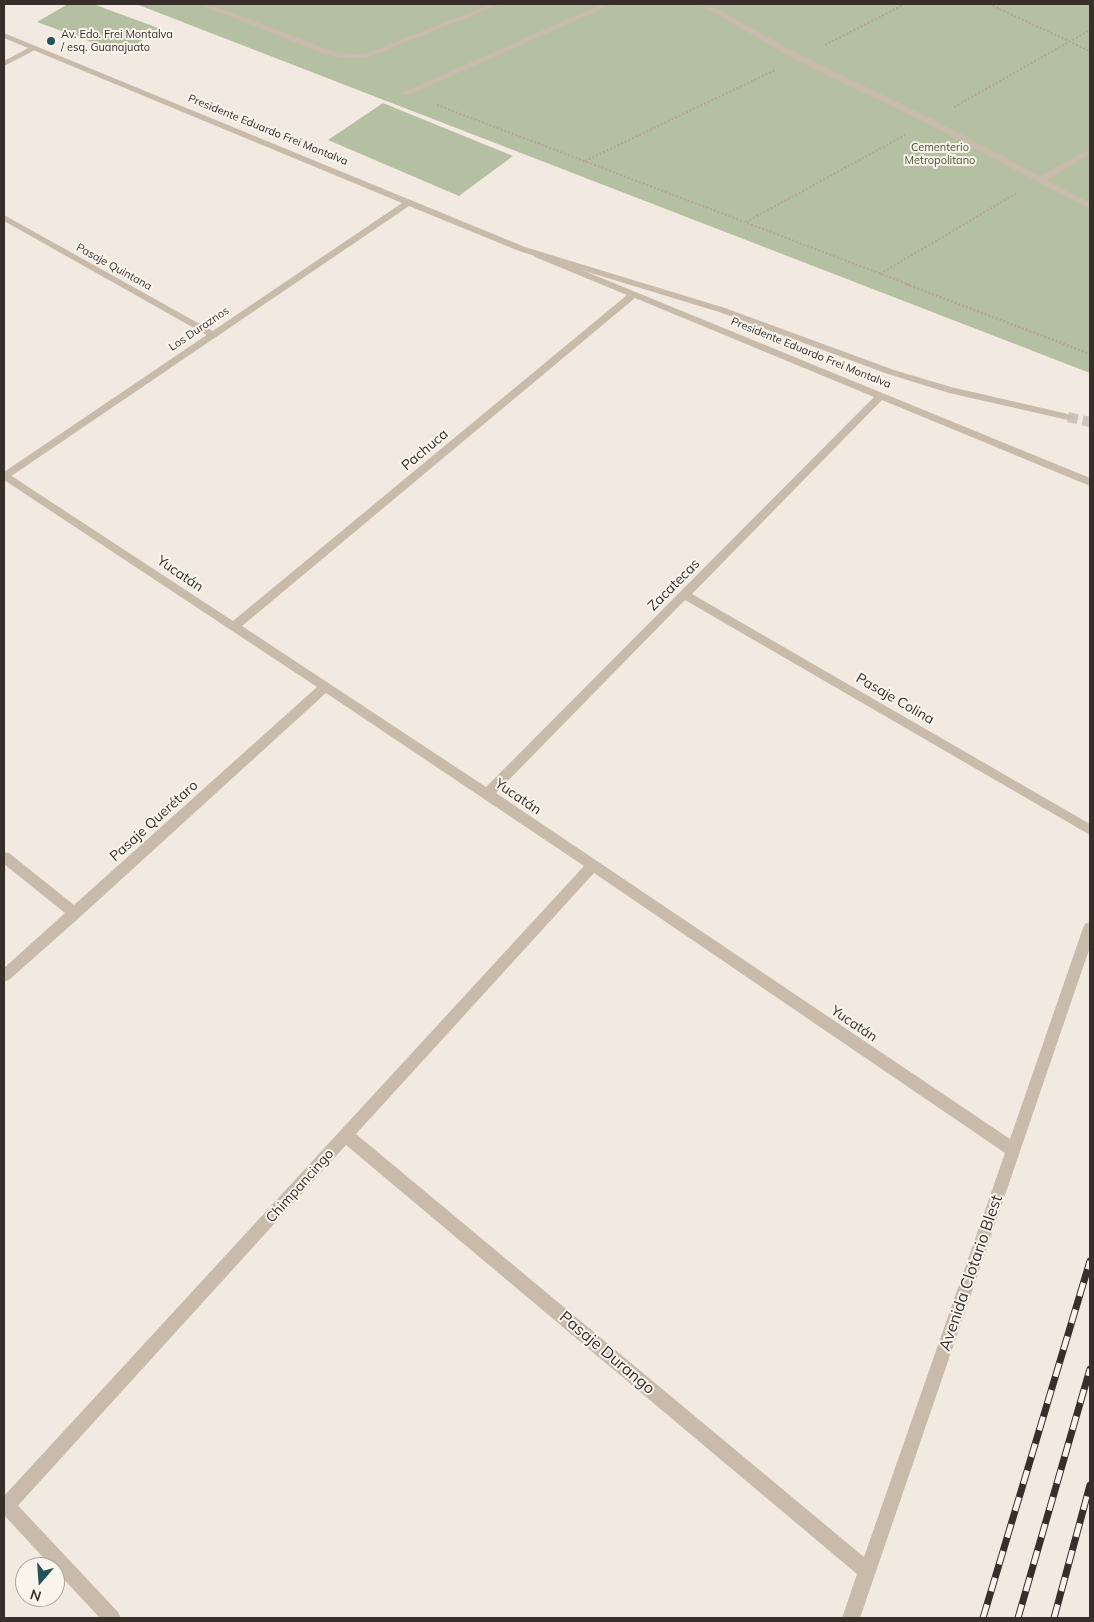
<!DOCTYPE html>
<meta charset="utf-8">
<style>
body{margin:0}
#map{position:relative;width:1094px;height:1622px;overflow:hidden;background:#f2eae0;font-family:Mulish,sans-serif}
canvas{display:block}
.frame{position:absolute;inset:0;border:5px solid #382f2b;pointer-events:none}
.north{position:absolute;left:15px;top:1557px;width:50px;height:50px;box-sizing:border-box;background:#f9f4ec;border:1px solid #aca59f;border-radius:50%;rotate:198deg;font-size:14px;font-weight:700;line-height:20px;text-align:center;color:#382f2b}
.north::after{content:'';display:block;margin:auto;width:18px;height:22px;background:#225257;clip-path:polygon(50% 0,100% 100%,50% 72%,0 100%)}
</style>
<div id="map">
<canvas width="1094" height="1622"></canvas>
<div class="frame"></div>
<div class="north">N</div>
</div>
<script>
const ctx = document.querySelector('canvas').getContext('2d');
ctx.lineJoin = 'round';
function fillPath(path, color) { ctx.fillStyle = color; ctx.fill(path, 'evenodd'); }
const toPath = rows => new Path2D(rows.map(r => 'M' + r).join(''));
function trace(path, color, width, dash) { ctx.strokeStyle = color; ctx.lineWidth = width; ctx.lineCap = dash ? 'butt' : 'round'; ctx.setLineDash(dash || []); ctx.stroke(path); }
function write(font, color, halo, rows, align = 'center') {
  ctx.font = font + ' Mulish,sans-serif'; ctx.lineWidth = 4; ctx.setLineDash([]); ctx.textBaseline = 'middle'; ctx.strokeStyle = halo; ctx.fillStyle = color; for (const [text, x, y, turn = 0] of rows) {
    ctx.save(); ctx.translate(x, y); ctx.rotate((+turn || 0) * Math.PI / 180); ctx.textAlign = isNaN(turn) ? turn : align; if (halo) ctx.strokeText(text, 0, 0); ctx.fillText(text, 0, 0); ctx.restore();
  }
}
fillPath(toPath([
 [68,4,93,4,161,29,122,53,37,22],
 [136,4,1090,4,1090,373,358,90],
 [383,103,513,156,459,196,328,140]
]), '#b4c0a1');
trace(toPath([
 [1068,417,1090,422]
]), '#cdc5bc', 10, [10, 5]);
trace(toPath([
 [989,4,1090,51],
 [825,45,905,4],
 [437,105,910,285],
 [954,107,1090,30],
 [585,161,775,70],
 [746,222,905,135],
 [880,274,1017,193]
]), '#b5a596', 2, [2, 2]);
trace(toPath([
 [906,284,1090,354]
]), '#b5a596', 2.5, [2, 2]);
fillPath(toPath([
 [199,4,209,4,332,51,347,54,365,54,491,4,501,4,366,58,347,58,327,55,199,4],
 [602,4,612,4,409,95,402,93,602,4],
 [699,4,708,4,802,56,932,119,1040,176,1090,149,1090,154,1047,180,1090,203,1090,209,926,123,796,60,699,4]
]), '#c9bbac');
fillPath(toPath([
 [32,46,39,48,4,66,4,61,32,46],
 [4,215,216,333,218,335,216,337,210,337,4,221,4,215],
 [538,252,1090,478,1090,486,882,400,692,594,1090,824,1090,835,685,600,496,793,1010,1139,1083,928,1085,924,1090,922,1090,947,860,1618,842,1618,857,1574,346,1145,13,1511,7,1513,4,1512,4,1496,584,866,326,693,80,917,9,980,4,982,4,968,65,913,4,864,4,852,9,853,74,905,317,687,4,480,4,471,233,621,627,295,535,257,533,255,538,252],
 [635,298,874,397,486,787,242,626,635,298],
 [594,873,1005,1153,864,1557,356,1134,594,873]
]), '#c9bbac');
fillPath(toPath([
 [4,33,525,247,725,308,894,370,951,387,1068,414,1073,417,1068,420,949,393,888,374,719,312,519,251,409,206,4,481,4,472,402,203,4,38,4,33],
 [4,1495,10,1497,118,1612,121,1618,100,1618,55,1570,55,1567,52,1567,4,1515,4,1495]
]), '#c9bbac');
const rail = toPath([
 [983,1618,1090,1261],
 [1018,1618,1090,1369],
 [1054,1618,1090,1485]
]);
trace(rail, '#382f2b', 7);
trace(rail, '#f9f4ec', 5, [14]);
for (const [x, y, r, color] of [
 [51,41,5,"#225257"]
]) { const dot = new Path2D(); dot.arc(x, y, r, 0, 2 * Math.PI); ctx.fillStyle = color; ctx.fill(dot); trace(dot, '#f9f4ec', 2); }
write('11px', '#382f2b', '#f9f4ec', [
 ["Av. Edo. Frei Montalva",61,35],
 ["/ esq. Guanajuato",61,48]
], 'left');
write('11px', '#382f2b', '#f9f4ec', [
 ["Presidente Eduardo Frei Montalva",268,130,22],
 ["Pasaje Quintana",114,267,29],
 ["Los Duraznos",199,329,-34],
 ["Presidente Eduardo Frei Montalva",811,353,22]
]);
write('11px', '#465530', '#f9f4ec', [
 ["Cementerio",940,148],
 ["Metropolitano",940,161]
]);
write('14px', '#382f2b', '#f9f4ec', [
 ["Pachuca",425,450,-40],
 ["Yucatán",180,574,34],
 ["Zacatecas",674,585,-45],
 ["Pasaje Colina",895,699,30],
 ["Yucatán",518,797,34],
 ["Pasaje Querétaro",154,821,-42],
 ["Yucatán",854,1024,34],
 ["Chimpancingo",300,1186,-48]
]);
write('16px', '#382f2b', '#f9f4ec', [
 ["Avenida Clotario Blest",971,1273,-71],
 ["Pasaje Durango",607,1353,40]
]);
</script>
